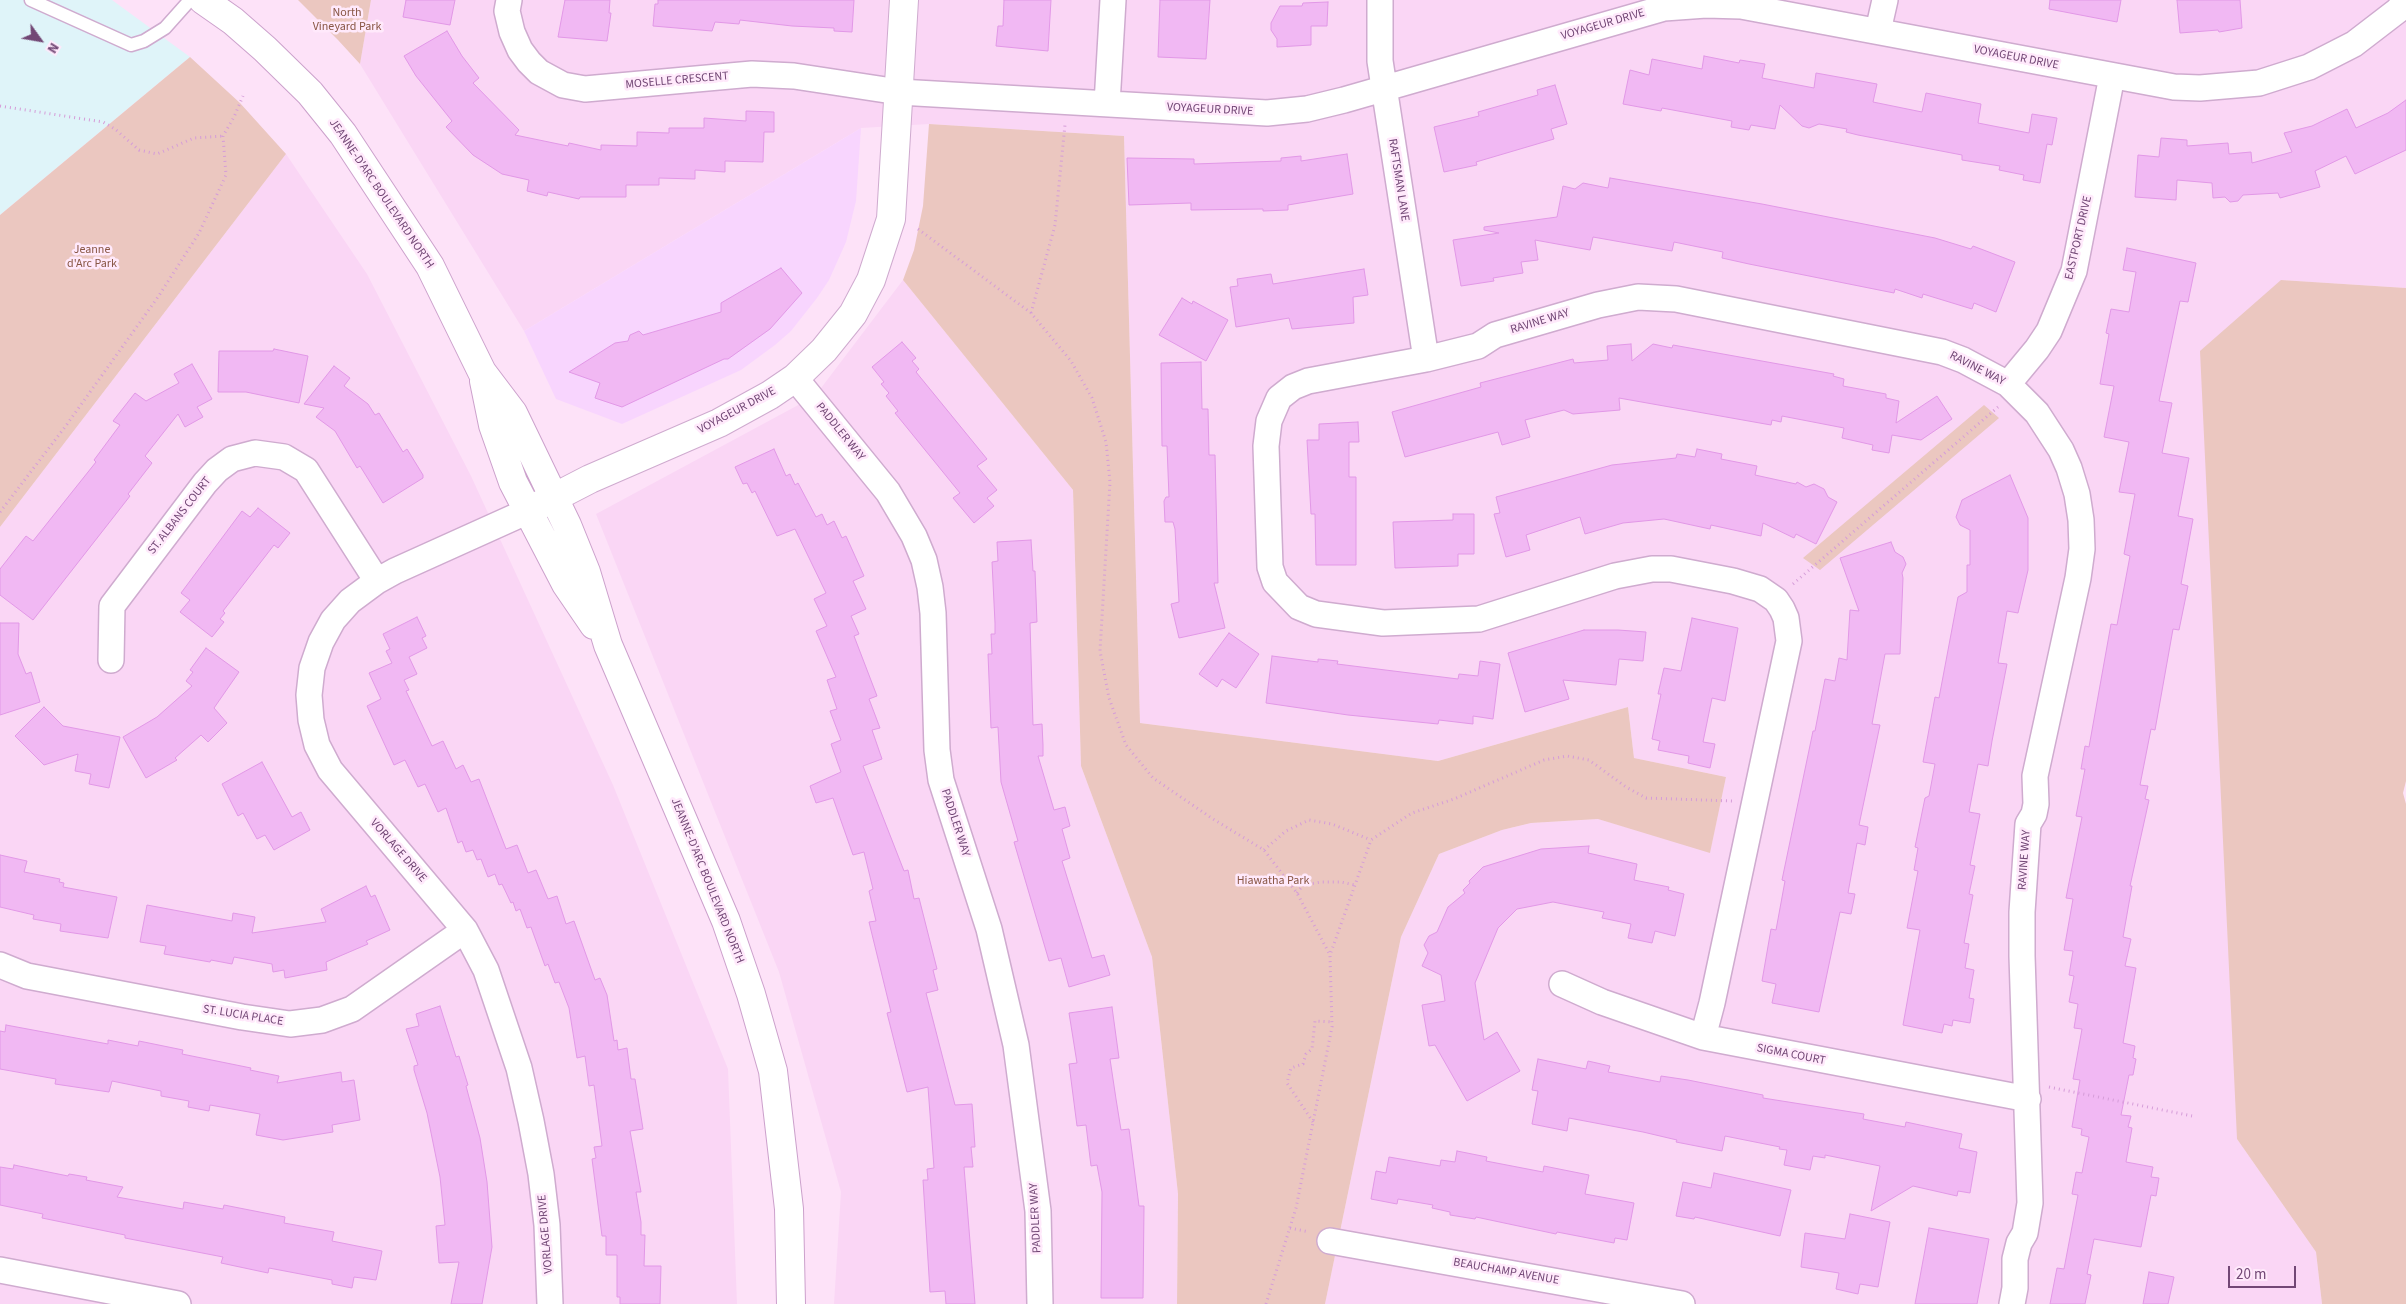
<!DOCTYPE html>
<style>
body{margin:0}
#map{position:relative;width:2406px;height:1304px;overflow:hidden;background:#fde2f8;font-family:"Source Sans 3",sans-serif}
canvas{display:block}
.north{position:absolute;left:15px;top:15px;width:50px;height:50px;-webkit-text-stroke:4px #ffe9fb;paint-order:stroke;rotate:122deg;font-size:14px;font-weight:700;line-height:20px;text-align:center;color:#724775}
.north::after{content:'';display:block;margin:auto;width:18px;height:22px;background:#724775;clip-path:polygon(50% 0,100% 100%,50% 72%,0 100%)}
.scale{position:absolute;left:2228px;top:1266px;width:68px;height:22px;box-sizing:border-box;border:2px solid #724775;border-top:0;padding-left:6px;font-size:15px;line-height:18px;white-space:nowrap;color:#724775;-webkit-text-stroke:4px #ffe9fb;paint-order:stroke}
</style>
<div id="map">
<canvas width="2406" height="1304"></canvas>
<div class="north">N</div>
<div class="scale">20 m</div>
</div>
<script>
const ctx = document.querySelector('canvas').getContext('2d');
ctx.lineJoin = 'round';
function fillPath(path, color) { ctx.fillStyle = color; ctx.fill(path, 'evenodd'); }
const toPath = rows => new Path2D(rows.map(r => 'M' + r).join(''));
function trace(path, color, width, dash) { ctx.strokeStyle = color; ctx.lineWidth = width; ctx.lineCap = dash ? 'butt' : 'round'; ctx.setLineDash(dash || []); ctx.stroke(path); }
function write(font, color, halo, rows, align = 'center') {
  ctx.font = font + ' "Source Sans 3",sans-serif'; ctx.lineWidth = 5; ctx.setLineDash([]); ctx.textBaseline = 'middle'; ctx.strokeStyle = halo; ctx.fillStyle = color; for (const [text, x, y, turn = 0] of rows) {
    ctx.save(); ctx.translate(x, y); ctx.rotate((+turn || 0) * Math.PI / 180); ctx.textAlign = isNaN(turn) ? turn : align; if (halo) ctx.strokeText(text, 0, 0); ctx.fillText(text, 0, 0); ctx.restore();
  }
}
fillPath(toPath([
 [371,0,2406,0,2406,288,2281,280,2237,1139,2316,1252,2322,1304,1325,1304,1401,937,1439,854,1502,830,1531,823,1599,819,1710,852,1726,777,1634,758,1628,707,1438,761,1140,723,1124,136,929,124,861,128,524,331,360,64],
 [286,154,367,274,471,476,613,785,728,1069,737,1304,0,1304,0,527],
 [903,280,1073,490,1081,766,1152,957,1178,1194,1177,1304,834,1304,841,1192,779,972,596,514,815,396]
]), '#fad6f5');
fillPath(toPath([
 [861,128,856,201,846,242,829,280,817,298,791,331,775,345,741,370,622,424,556,399,524,331]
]), '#f8d5fe');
fillPath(toPath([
 [0,0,112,0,190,57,0,215]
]), '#dff4f9');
fillPath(toPath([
 [298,0,371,0,360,64,338,40],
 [190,57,240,103,286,154,0,527,0,215],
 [929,124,1124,136,1140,723,1438,761,1628,707,1634,758,1726,777,1710,853,1598,819,1531,823,1502,830,1439,854,1401,937,1325,1304,1177,1304,1178,1194,1152,957,1081,766,1073,490,903,280,914,250,923,206],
 [2281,280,2406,288,2406,781,2403,793,2406,804,2406,1304,2322,1304,2316,1252,2237,1139,2200,351],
 [1984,405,1999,418,1820,570,1803,558]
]), '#ebc7c0');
const building = toPath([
 [406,0,455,0,450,25,403,17,406,0],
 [565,0,610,0,609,13,611,13,607,41,558,37,565,0],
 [658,0,854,0,852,32,834,31,834,28,792,26,740,20,739,24,715,22,712,31,653,26,655,4,658,4,658,0],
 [1004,0,1051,0,1048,51,996,46,998,26,1003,26,1004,0],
 [1160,0,1210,0,1206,59,1158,57,1160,0],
 [2050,0,2121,0,2117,22,2049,9,2050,0],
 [2177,0,2240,0,2242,28,2219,32,2218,30,2180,33,2177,0],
 [1328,2,1327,26,1311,26,1311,45,1277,47,1277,39,1271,30,1271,23,1280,6,1302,6,1303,3,1328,2],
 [447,31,462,56,479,78,473,83,519,130,515,135,568,146,569,143,601,150,601,145,637,146,637,132,669,133,669,128,704,128,704,118,746,121,746,111,774,112,774,132,764,132,763,162,725,161,725,172,695,170,695,179,659,178,659,185,626,185,626,197,580,197,579,199,548,192,547,196,527,191,529,180,502,174,473,155,446,127,452,121,416,76,404,56,447,31],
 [1704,56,1739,63,1740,60,1765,64,1762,78,1814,88,1816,73,1877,84,1873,102,1922,112,1926,93,1981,104,1978,123,2029,133,2032,114,2057,118,2052,145,2047,144,2040,183,2023,180,2024,175,1999,170,2000,166,1962,160,1962,155,1858,135,1846,132,1847,129,1819,124,1809,128,1802,126,1780,105,1775,129,1751,125,1749,130,1731,127,1732,121,1662,108,1661,111,1623,104,1630,70,1649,75,1652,59,1702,69,1704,56],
 [1555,85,1567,124,1551,129,1554,139,1476,162,1477,165,1444,172,1434,127,1479,116,1478,112,1538,95,1537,90,1555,85],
 [2406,100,2406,150,2355,174,2346,156,2315,171,2320,187,2280,198,2278,193,2243,195,2238,201,2230,202,2225,197,2213,198,2212,183,2177,180,2176,200,2135,197,2138,155,2159,157,2161,138,2187,140,2187,146,2228,143,2229,154,2251,152,2252,163,2292,152,2284,133,2312,126,2347,109,2356,128,2388,113,2406,100],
 [1347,154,1353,194,1288,205,1288,210,1263,211,1263,209,1191,210,1191,203,1129,205,1127,158,1194,159,1194,164,1281,161,1281,158,1301,156,1301,161,1347,154],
 [1610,178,1762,204,1935,238,1971,249,1973,246,2015,262,1996,312,1974,303,1972,309,1923,294,1922,298,1895,289,1894,293,1749,264,1722,258,1723,252,1674,242,1672,251,1593,237,1590,250,1535,240,1538,260,1521,262,1523,273,1493,278,1494,281,1461,286,1453,240,1499,233,1484,230,1484,227,1557,217,1563,186,1575,189,1583,183,1608,188,1610,178],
 [2127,248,2196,263,2188,302,2180,301,2159,401,2172,403,2162,453,2189,458,2178,516,2193,519,2181,584,2188,586,2179,630,2173,629,2155,730,2151,729,2140,785,2148,786,2145,799,2149,800,2130,886,2132,886,2123,937,2131,939,2125,966,2136,968,2123,1043,2135,1046,2133,1058,2136,1059,2133,1075,2129,1075,2121,1115,2131,1116,2128,1127,2132,1128,2126,1162,2153,1167,2151,1177,2159,1178,2156,1196,2151,1195,2141,1247,2094,1239,2087,1274,2091,1275,2085,1304,2050,1304,2057,1268,2064,1269,2078,1195,2072,1194,2076,1172,2082,1173,2089,1137,2081,1135,2082,1129,2072,1127,2080,1080,2073,1079,2082,1029,2074,1028,2078,1004,2069,1002,2074,976,2069,975,2073,951,2064,950,2073,899,2066,898,2082,817,2076,816,2085,769,2081,769,2085,746,2089,747,2111,624,2117,625,2130,556,2124,554,2135,494,2119,492,2129,442,2104,437,2114,386,2100,384,2109,334,2106,333,2111,309,2129,312,2136,272,2123,270,2127,248],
 [781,268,802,293,770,329,728,359,724,359,622,407,595,398,600,383,569,372,615,343,628,341,630,335,639,331,643,335,721,312,721,303,781,268],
 [1364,269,1368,295,1353,297,1354,323,1292,329,1289,318,1236,327,1230,287,1238,286,1237,279,1271,274,1273,284,1364,269],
 [1182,298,1192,304,1193,301,1228,320,1206,361,1159,335,1182,298],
 [902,342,916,358,912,361,919,369,916,372,987,459,977,466,997,490,987,498,994,506,974,523,953,498,960,493,895,413,898,411,886,396,889,393,881,384,884,382,872,367,902,342],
 [1631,344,1632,361,1653,344,1672,348,1673,345,1834,374,1833,376,1844,379,1843,386,1886,394,1886,398,1899,401,1896,423,1937,396,1952,419,1921,440,1892,435,1889,453,1872,450,1873,445,1842,438,1844,428,1782,416,1781,422,1772,420,1771,425,1619,398,1620,410,1573,414,1564,410,1525,420,1530,437,1502,445,1498,432,1405,457,1392,412,1481,387,1480,383,1573,359,1574,363,1608,360,1607,346,1631,344],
 [274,349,308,356,299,403,246,392,218,392,219,351,273,351,274,349],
 [1201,362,1202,409,1208,409,1209,455,1215,455,1218,583,1214,583,1225,628,1179,638,1171,604,1179,602,1175,529,1173,522,1165,522,1164,501,1166,497,1169,497,1167,446,1162,446,1161,363,1201,362],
 [192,364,212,399,197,407,203,417,185,427,178,414,145,456,152,463,128,494,130,496,33,620,0,595,0,569,26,536,33,541,96,462,94,460,120,425,113,421,135,393,146,401,179,383,174,374,192,364],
 [334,366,350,378,344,386,368,404,375,415,379,413,403,452,407,449,423,475,423,478,383,503,360,466,357,468,335,431,316,417,324,408,304,404,334,366],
 [1358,422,1359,442,1349,442,1349,477,1356,477,1356,565,1316,565,1315,514,1311,514,1307,440,1319,440,1319,424,1358,422],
 [774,449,786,476,790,474,795,485,798,483,816,517,822,514,827,525,834,521,842,538,846,536,864,576,853,581,866,609,851,616,859,634,854,636,877,696,869,699,880,728,872,730,882,759,863,766,904,871,908,870,914,899,919,898,937,969,933,970,938,990,926,993,955,1105,972,1104,975,1147,971,1147,973,1167,964,1167,975,1304,946,1304,945,1291,930,1292,923,1180,928,1180,927,1169,934,1168,928,1087,907,1092,887,1013,891,1012,869,922,876,921,869,891,873,889,864,852,853,855,833,798,816,803,810,786,841,772,831,744,841,740,830,711,837,709,827,680,836,677,816,631,827,626,814,599,826,593,795,529,777,536,755,491,752,493,747,483,743,484,735,467,774,449],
 [1697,449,1722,454,1721,459,1757,466,1755,475,1796,484,1797,482,1806,487,1814,484,1824,489,1828,497,1837,502,1816,544,1796,534,1794,538,1763,523,1761,536,1711,525,1710,529,1664,519,1623,523,1585,534,1580,517,1526,535,1530,550,1506,557,1494,514,1500,513,1496,497,1612,465,1676,458,1677,454,1695,457,1697,449],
 [2010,475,2028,518,2028,570,2018,613,2007,611,1998,663,2007,664,1992,741,1988,766,1978,764,1969,812,1980,814,1970,865,1975,866,1969,894,1973,895,1964,943,1969,944,1965,968,1974,970,1969,998,1974,999,1970,1023,1953,1020,1952,1026,1944,1024,1942,1033,1903,1025,1920,930,1907,928,1918,871,1914,870,1918,848,1915,847,1925,798,1929,796,1935,764,1923,762,1935,697,1939,698,1958,597,1967,592,1967,565,1970,565,1970,530,1960,525,1956,517,1962,500,2010,475],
 [258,508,290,533,278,548,274,545,223,611,225,613,220,619,224,622,212,637,180,612,190,600,181,593,242,511,250,517,258,508],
 [1453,514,1474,514,1474,554,1458,554,1458,566,1395,568,1393,522,1453,520,1453,514],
 [1031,540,1033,571,1035,571,1037,622,1030,623,1033,725,1042,724,1043,745,1043,756,1038,756,1054,810,1065,807,1070,826,1062,829,1070,858,1062,861,1092,958,1104,955,1110,975,1069,987,1061,958,1049,961,1014,842,1018,841,1001,782,998,727,991,728,988,654,992,654,991,634,995,634,995,623,992,562,998,561,997,542,1031,540],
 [1891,542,1895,552,1903,557,1906,564,1902,573,1903,578,1900,654,1885,654,1872,724,1880,725,1859,825,1868,827,1865,845,1857,843,1848,893,1855,894,1851,914,1840,912,1819,1012,1772,1003,1776,984,1762,981,1771,929,1776,930,1785,881,1782,880,1813,731,1815,731,1825,679,1835,681,1839,658,1847,660,1850,610,1859,611,1840,558,1891,542],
 [417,617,426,636,422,638,427,648,409,657,417,674,404,680,409,690,406,691,432,746,443,741,456,769,463,765,471,782,479,779,506,849,517,845,528,873,536,870,548,899,557,896,566,924,574,921,595,980,600,978,607,995,614,1041,617,1040,618,1050,627,1048,631,1079,635,1079,643,1129,630,1131,641,1192,636,1192,641,1222,641,1235,645,1235,644,1266,661,1266,660,1304,620,1304,620,1297,617,1297,617,1255,606,1255,606,1236,602,1236,592,1159,596,1158,594,1147,602,1146,594,1085,589,1086,585,1056,577,1058,569,1008,559,982,555,983,548,964,545,966,531,927,527,928,520,909,516,911,513,902,511,903,502,884,499,885,495,874,488,877,481,859,477,860,473,850,466,852,462,841,458,843,446,808,438,812,425,784,418,787,405,760,394,765,367,706,381,699,369,673,392,663,386,651,390,649,383,634,417,617],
 [1692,618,1738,628,1725,701,1712,698,1703,742,1715,744,1710,768,1688,763,1689,756,1658,750,1660,741,1652,739,1661,694,1658,694,1664,668,1681,671,1692,618],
 [0,623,19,623,18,654,26,674,31,672,40,702,0,715,0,623],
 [1584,630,1618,630,1646,632,1643,661,1619,659,1616,685,1563,680,1569,699,1525,712,1508,653,1584,630],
 [1229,633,1259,654,1236,688,1222,679,1217,687,1199,674,1229,633],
 [206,648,239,672,214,708,227,723,208,742,201,735,175,758,177,760,146,778,123,737,157,717,192,686,186,681,193,672,190,670,206,648],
 [1272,656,1318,662,1318,659,1338,661,1337,664,1458,679,1459,674,1478,676,1480,661,1500,664,1493,719,1473,716,1473,724,1439,720,1438,724,1348,715,1266,703,1272,656],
 [44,707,63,726,120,737,109,788,89,784,91,774,75,771,78,754,44,765,15,736,44,707],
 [262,762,292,817,301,812,310,830,274,850,265,835,257,839,243,813,238,816,222,784,262,762],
 [1589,846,1588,853,1637,864,1634,880,1669,887,1668,890,1684,894,1675,936,1655,931,1652,943,1628,938,1631,924,1602,918,1604,912,1553,902,1517,909,1498,928,1475,983,1484,1040,1497,1032,1520,1071,1467,1101,1435,1045,1429,1046,1422,1005,1445,1001,1441,975,1422,966,1428,953,1424,945,1429,936,1437,932,1448,907,1465,893,1463,890,1470,883,1469,881,1483,867,1541,849,1589,846],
 [0,855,27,861,24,872,60,879,59,882,64,883,63,887,117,897,108,938,60,931,61,924,33,919,34,915,0,907,0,855],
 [366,886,371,897,375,895,390,930,366,941,368,944,326,962,327,970,285,978,284,970,273,972,272,964,234,957,232,964,211,960,210,962,164,954,166,946,140,942,147,905,232,921,233,913,255,917,252,933,326,922,321,909,366,886],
 [440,1006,456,1057,459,1056,468,1085,466,1086,480,1138,487,1182,492,1247,482,1304,451,1304,459,1262,439,1263,436,1226,445,1225,440,1177,427,1113,414,1070,414,1066,418,1065,406,1029,419,1026,416,1014,440,1006],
 [1112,1007,1119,1058,1110,1059,1116,1099,1121,1130,1129,1129,1139,1206,1144,1206,1143,1298,1101,1298,1102,1192,1097,1165,1091,1166,1086,1125,1077,1126,1069,1064,1077,1063,1069,1013,1112,1007],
 [6,1025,108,1044,108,1040,138,1046,139,1041,183,1050,182,1054,251,1068,250,1070,279,1076,277,1083,341,1072,342,1082,354,1080,360,1120,332,1125,333,1132,283,1140,256,1135,260,1114,210,1105,209,1111,188,1107,189,1101,161,1096,161,1091,112,1081,109,1092,55,1084,56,1079,0,1069,0,1031,5,1032,6,1025],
 [1538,1059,1586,1069,1588,1061,1610,1066,1608,1072,1660,1082,1661,1076,1688,1080,1763,1095,1763,1098,1864,1114,1863,1119,1905,1127,1906,1122,1962,1134,1959,1148,1977,1152,1970,1193,1958,1191,1957,1196,1913,1186,1871,1211,1880,1166,1825,1155,1825,1158,1813,1156,1810,1170,1784,1165,1787,1150,1779,1149,1780,1147,1725,1136,1722,1151,1676,1142,1677,1140,1643,1132,1569,1118,1567,1131,1532,1124,1538,1091,1532,1090,1538,1059],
 [1457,1151,1487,1157,1486,1161,1543,1172,1544,1166,1589,1175,1585,1194,1634,1203,1627,1240,1615,1238,1614,1243,1557,1232,1556,1234,1476,1217,1475,1219,1450,1215,1450,1212,1432,1208,1433,1205,1398,1199,1397,1204,1371,1199,1376,1171,1386,1173,1389,1157,1440,1166,1441,1160,1455,1162,1457,1151],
 [14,1165,68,1176,69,1174,87,1177,86,1180,123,1187,117,1197,183,1209,184,1202,223,1209,224,1205,285,1217,284,1223,334,1232,332,1241,382,1251,376,1280,354,1277,352,1288,332,1284,332,1280,269,1268,268,1273,221,1263,223,1257,125,1238,125,1235,42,1218,43,1214,0,1205,0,1167,13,1169,14,1165],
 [1714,1173,1791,1190,1780,1236,1695,1217,1694,1219,1676,1216,1683,1182,1711,1188,1714,1173],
 [1850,1214,1890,1222,1878,1287,1860,1284,1858,1294,1836,1289,1839,1273,1801,1267,1805,1233,1845,1239,1850,1214],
 [1929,1228,1989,1239,1977,1304,1915,1304,1929,1228],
 [2149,1272,2174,1277,2168,1304,2143,1304,2149,1272]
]);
fillPath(building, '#f1b8f3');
trace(building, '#e298e7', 1);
const service = toPath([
 [31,0,131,45,144,41,165,28,190,0]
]);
const minor = toPath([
 [509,0,507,11,512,32,520,50,529,62,539,72,563,85,585,89,752,74,794,76,899,92,1267,113,1307,109,1344,100,1664,8,1706,5,1741,6,2174,87,2200,88,2259,83,2309,67,2354,44,2397,11,2406,1],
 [1380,0,1380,61,1426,359],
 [1878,31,1885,0],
 [1107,104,1113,0],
 [795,378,888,492,914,536,924,560,930,587,933,613,937,750,941,780,989,929,1016,1045,1038,1211,1040,1304],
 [2008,384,2037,349,2049,331,2074,271,2112,76],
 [528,511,395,571,377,581,350,601,333,620,321,642,312,668,309,695,311,720,317,745,330,770,465,930,486,970,519,1068,531,1121,541,1174,547,1225,550,1304],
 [111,660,112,606,205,483,217,470,232,459,255,453,284,457,306,470,377,581],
 [0,965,27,976,242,1017,290,1024,322,1020,352,1009,465,930],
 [1562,984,1602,1002,1703,1037,2028,1099],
 [1703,1037,1712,1003,1789,641,1786,618,1782,609,1776,600,1760,589,1733,581,1671,569,1652,569,1615,576,1479,619,1383,623,1316,614,1299,607,1275,582,1270,567,1266,446,1269,421,1279,398,1293,387,1308,381,1426,359,1478,346,1495,335,1598,305,1638,297,1676,299,1942,352,1963,360,2008,384,2037,413,2061,450,2069,468,2077,494,2081,520,2082,549,2078,578,2035,776,2036,804,2034,814,2028,824,2022,912,2022,956,2030,1203,2025,1233,2019,1243,2015,1259,2015,1288,2012,1304],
 [1330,1241,1682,1304],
 [0,1270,178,1304]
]);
const tertiary = toPath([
 [528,511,590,479,719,423,770,395,795,378,824,350,853,314,871,280,891,219,904,0]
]);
const secondary = toPath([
 [203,0,233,21,265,49,310,93,343,134,430,266,482,372,513,413,567,525,586,572,608,645,726,921,751,994,773,1071,789,1209,791,1304],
 [484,381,493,425,513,482,566,584,594,625]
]);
trace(service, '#cfabcf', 15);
trace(minor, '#cfabcf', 28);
trace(tertiary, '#cfabcf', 30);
trace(secondary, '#cca1cc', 30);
trace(toPath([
 [0,106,103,122,115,129,139,150,157,154,194,138,223,136],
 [918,229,1031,313,1071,361,1092,398,1106,442,1110,482,1100,651,1109,698,1126,745,1153,778,1213,819,1264,850,1297,893,1330,955],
 [1031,313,1055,225,1065,125],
 [0,512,65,427,158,297,199,233,226,175,223,136,234,117,243,96],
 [1793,584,1998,407],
 [1264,850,1286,831,1309,820,1332,824,1371,840],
 [1297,893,1303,885,1321,882,1341,882,1355,885],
 [2049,1087,2192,1116],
 [1313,1122,1287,1083,1291,1068,1303,1064,1306,1054,1312,1049,1315,1021,1332,1022],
 [1290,1228,1309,1232],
 [1266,1304,1296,1208,1332,1027,1330,955,1371,840,1412,813,1454,799,1544,760,1567,756,1589,760,1626,787,1646,798,1732,801]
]), '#d59cd8', 3, [1, 4]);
trace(service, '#fff', 12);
trace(minor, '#fff', 25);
trace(tertiary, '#fff', 28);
trace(secondary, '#fff', 28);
write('12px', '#885644', '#ffe9fb', [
 ["North",347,13],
 ["Vineyard Park",347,27],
 ["Jeanne",92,250],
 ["d'Arc Park",92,264],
 ["Hiawatha Park",1273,881]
]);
write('12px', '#724775', '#ffe9fb', [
 ["VOYAGEUR DRIVE",1603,25,-16],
 ["VOYAGEUR DRIVE",2016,58,11],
 ["MOSELLE CRESCENT",677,81,-5],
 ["VOYAGEUR DRIVE",1210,110,3],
 ["RAFTSMAN LANE",1398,180,81],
 ["JEANNE-D'ARC BOULEVARD NORTH",381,194,56],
 ["EASTPORT DRIVE",2079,238,-77],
 ["RAVINE WAY",1540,322,-17],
 ["RAVINE WAY",1977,369,27],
 ["VOYAGEUR DRIVE",737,411,-28],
 ["PADDLER WAY",840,432,51],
 ["ST. ALBANS COURT",180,516,-52],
 ["PADDLER WAY",955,823,72],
 ["VORLAGE DRIVE",398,851,49],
 ["RAVINE WAY",2025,860,-86],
 ["JEANNE-D'ARC BOULEVARD NORTH",707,881,68],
 ["ST. LUCIA PLACE",243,1016,9],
 ["SIGMA COURT",1791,1055,11],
 ["PADDLER WAY",1036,1218,-93],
 ["VORLAGE DRIVE",546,1234,-95],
 ["BEAUCHAMP AVENUE",1506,1272,10]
]);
</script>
